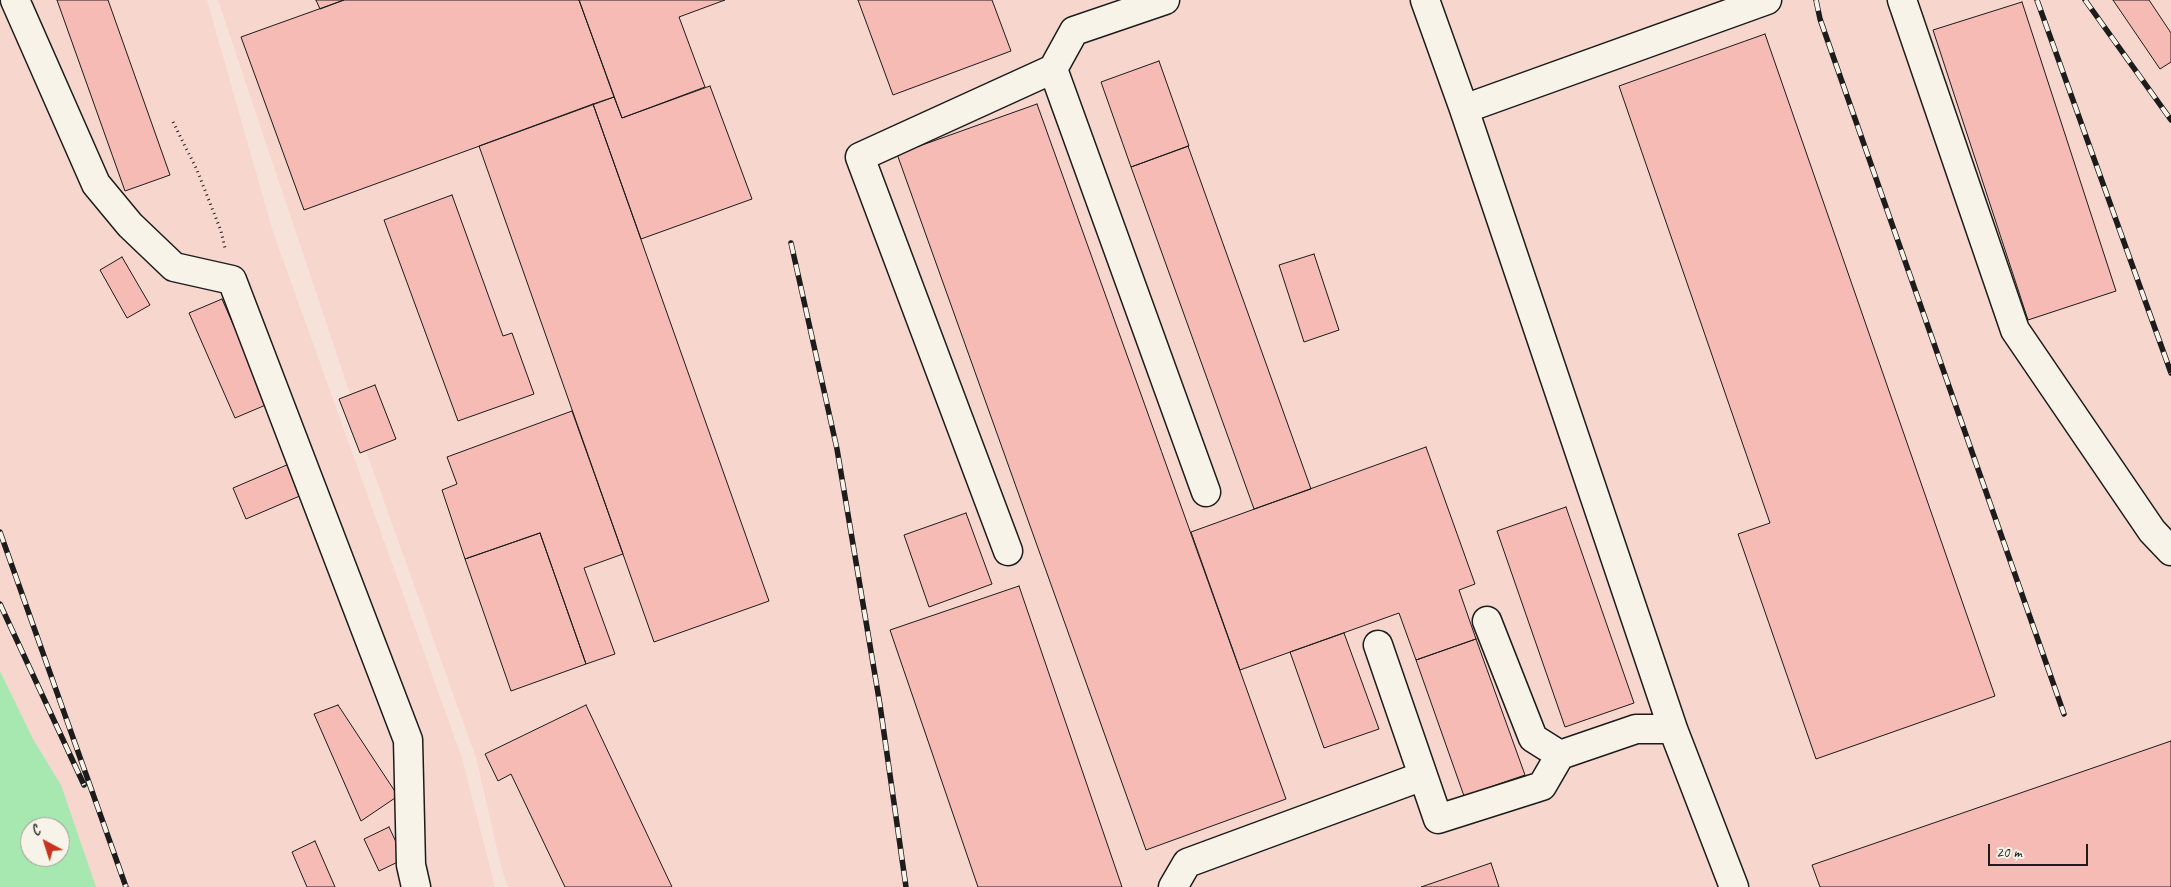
<!DOCTYPE html>
<meta charset="utf-8">
<style>
body{margin:0}
#map{position:relative;width:2171px;height:887px;overflow:hidden;background:#f7e2d9;font-family:Caveat,sans-serif}
canvas{display:block}
.north{position:absolute;left:20px;top:817px;width:50px;height:50px;box-sizing:border-box;background:#f7f3e8;border:1px solid #9f9d96;border-radius:50%;rotate:320deg;font-size:14px;font-weight:700;line-height:20px;text-align:center;color:#1c1c1c}
.north::after{content:'';display:block;margin:auto;width:18px;height:22px;background:#c8321e;clip-path:polygon(50% 0,100% 100%,50% 72%,0 100%)}
.scale{position:absolute;left:1988px;top:844px;width:100px;height:22px;box-sizing:border-box;border:2px solid #1c1c1c;border-top:0;padding-left:6px;font-size:15px;line-height:18px;white-space:nowrap;color:#1c1c1c;-webkit-text-stroke:4px #f7f3e8;paint-order:stroke}
</style>
<div id="map">
<canvas width="2171" height="887"></canvas>
<div class="north">С</div>
<div class="scale">20 m</div>
</div>
<script>
const ctx = document.querySelector('canvas').getContext('2d');
ctx.lineJoin = 'round';
function fillPath(path, color) { ctx.fillStyle = color; ctx.fill(path, 'evenodd'); }
const toPath = rows => new Path2D(rows.map(r => 'M' + r).join(''));
function trace(path, color, width, dash) { ctx.strokeStyle = color; ctx.lineWidth = width; ctx.lineCap = dash ? 'butt' : 'round'; ctx.setLineDash(dash || []); ctx.stroke(path); }
fillPath(toPath([
 [0,0,207,0,273,232,462,758,495,887,75,887,60,827,0,695],
 [218,0,2171,0,2171,887,1499,887,1491,863,1421,887,508,887,501,866,476,758,366,451,360,453,339,399,350,394]
]), '#f7d6ce');
fillPath(toPath([
 [0,671,33,739,61,785,96,887,0,887],
 [30,827,60,827,60,857,30,857]
]), '#a7e8b1');
const building = toPath([
 [57,0,108,0,170,175,125,191,57,0],
 [316,0,344,0,320,9,316,0],
 [344,0,579,0,614,97,304,210,241,37,344,0],
 [579,0,725,0,679,17,705,87,622,118,579,0],
 [858,0,992,0,1011,51,893,95,858,0],
 [2113,0,2149,0,2171,33,2171,62,2160,69,2113,0],
 [2022,2,2116,291,2028,320,1933,30,2022,2],
 [1765,34,1995,696,1816,759,1738,534,1770,523,1619,86,1765,34],
 [1159,61,1189,146,1131,167,1101,82,1159,61],
 [710,86,752,199,641,239,593,104,614,97,622,118,710,86],
 [593,104,769,601,654,642,479,146,593,104],
 [1037,104,1286,799,1146,850,897,154,1037,104],
 [1188,146,1311,489,1254,509,1131,167,1188,146],
 [452,195,503,336,512,333,534,394,458,421,384,220,452,195],
 [1314,254,1339,330,1304,342,1279,265,1314,254],
 [122,257,150,305,127,318,100,270,122,257],
 [222,299,268,404,235,418,189,313,222,299],
 [375,385,396,439,360,453,339,399,375,385],
 [572,411,623,554,584,568,615,654,586,664,540,533,465,559,442,490,457,484,447,457,572,411],
 [1426,447,1475,584,1459,590,1476,639,1416,660,1399,613,1240,670,1191,532,1426,447],
 [289,464,302,495,246,519,233,488,289,464],
 [1566,507,1634,703,1565,727,1497,531,1566,507],
 [966,513,992,584,929,607,904,535,966,513],
 [540,533,586,664,511,691,465,559,540,533],
 [1019,586,1122,887,978,887,890,630,1019,586],
 [1344,633,1379,729,1324,748,1290,652,1344,633],
 [1476,639,1525,775,1464,796,1416,660,1476,639],
 [338,705,398,796,361,821,314,714,338,705],
 [586,705,672,887,565,887,511,774,498,781,485,754,586,705],
 [2171,741,2171,887,1820,887,1812,865,2171,741],
 [389,827,404,859,379,871,364,839,389,827],
 [315,841,335,887,307,887,292,852,315,841],
 [1491,863,1499,887,1421,887,1491,863]
]);
fillPath(building, '#f7bbb6');
trace(building, '#1c1c1c', 1);
const minor = toPath([
 [15,0,96,184,130,225,174,267,232,280,408,740,411,865,416,887],
 [1165,0,1074,31,1053,69,1206,492],
 [1425,0,1464,109],
 [1902,0,2015,330,2152,531,2171,551],
 [1008,551,860,157,1053,69],
 [1487,621,1533,738,1560,755,1636,729,1673,729,1734,887],
 [1378,645,1438,819,1542,786,1560,755],
 [1673,729,1464,109,1767,0],
 [1173,887,1187,863,1423,776]
]);
trace(minor, '#1c1c1c', 31);
trace(toPath([
 [173,122,197,170,221,231,225,248]
]), '#1c1c1c', 3, [1, 4]);
trace(minor, '#f7f3e8', 28);
const rail = toPath([
 [1816,0,1820,19,2064,714],
 [2037,0,2171,373],
 [2085,0,2171,120],
 [791,243,837,449,880,705,906,887],
 [0,532,126,887],
 [0,604,84,785]
]);
trace(rail, '#1c1c1c', 5.5);
trace(rail, '#f7f3e8', 4, [11]);
</script>
